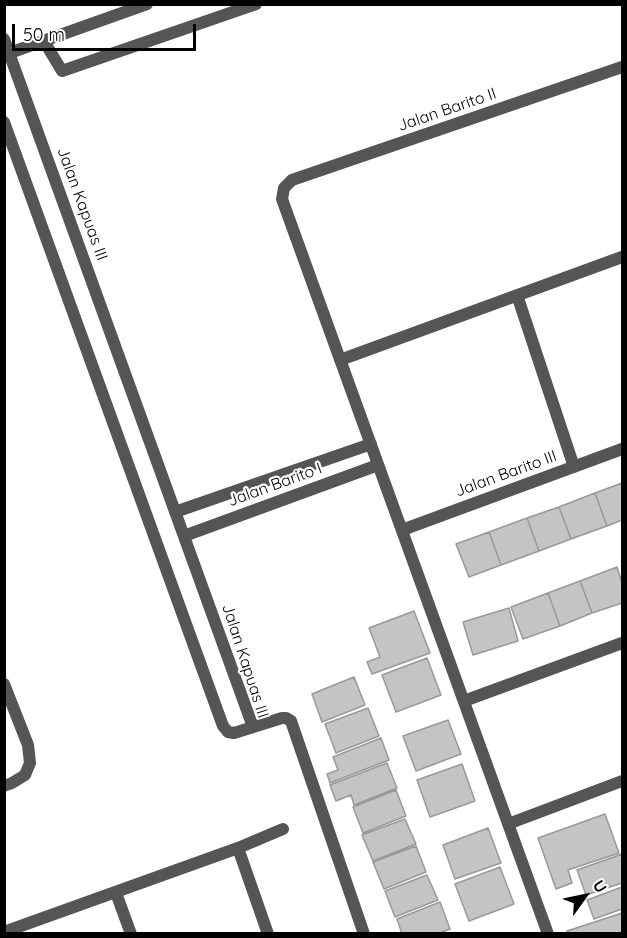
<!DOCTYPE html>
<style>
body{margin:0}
#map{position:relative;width:627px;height:938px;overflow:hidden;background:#fff;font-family:Quicksand,sans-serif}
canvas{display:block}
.frame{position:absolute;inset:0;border:6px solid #000;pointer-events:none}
.north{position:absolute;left:555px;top:866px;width:60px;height:60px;-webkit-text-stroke:4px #fff;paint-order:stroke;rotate:57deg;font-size:16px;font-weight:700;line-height:24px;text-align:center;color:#000}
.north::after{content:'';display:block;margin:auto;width:21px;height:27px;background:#000;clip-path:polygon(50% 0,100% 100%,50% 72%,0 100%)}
.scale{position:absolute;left:12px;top:24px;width:184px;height:27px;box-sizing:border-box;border:3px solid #000;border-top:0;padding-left:8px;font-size:18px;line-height:21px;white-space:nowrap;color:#000;-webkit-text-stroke:4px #fff;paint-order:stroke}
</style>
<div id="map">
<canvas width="627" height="938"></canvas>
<div class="frame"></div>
<div class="north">U</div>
<div class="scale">50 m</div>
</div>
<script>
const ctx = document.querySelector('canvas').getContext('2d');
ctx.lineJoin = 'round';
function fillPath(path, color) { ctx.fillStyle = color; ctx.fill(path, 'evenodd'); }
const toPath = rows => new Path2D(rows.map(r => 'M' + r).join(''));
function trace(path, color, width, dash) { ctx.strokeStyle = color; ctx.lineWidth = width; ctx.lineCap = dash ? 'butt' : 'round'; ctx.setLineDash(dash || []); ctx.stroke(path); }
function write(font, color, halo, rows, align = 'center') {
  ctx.font = font + ' Quicksand,sans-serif'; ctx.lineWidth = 4.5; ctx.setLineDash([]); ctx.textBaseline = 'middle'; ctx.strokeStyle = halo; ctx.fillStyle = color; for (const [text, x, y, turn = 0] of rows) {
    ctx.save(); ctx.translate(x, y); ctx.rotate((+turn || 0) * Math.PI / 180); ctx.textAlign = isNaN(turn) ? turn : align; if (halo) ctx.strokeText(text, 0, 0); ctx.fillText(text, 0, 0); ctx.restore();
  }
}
const building = toPath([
 [622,483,622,520,607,526,595,493,622,483],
 [595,493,607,526,571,539,559,507,595,493],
 [559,507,571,539,539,551,527,518,559,507],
 [527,518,539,551,501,565,489,532,527,518],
 [489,532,501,565,469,577,456,544,489,532],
 [617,567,622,583,622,603,592,613,580,581,617,567],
 [580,581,592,613,560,626,548,593,580,581],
 [548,593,560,626,523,639,511,607,548,593],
 [509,608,518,641,473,655,463,622,509,608],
 [414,611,430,653,372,674,367,662,380,657,369,628,414,611],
 [427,658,441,695,396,712,382,675,427,658],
 [354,677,365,705,322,722,312,694,354,677],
 [368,708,379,736,336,753,325,724,368,708],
 [448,720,461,754,416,771,403,736,448,720],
 [381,738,389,760,330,783,327,774,338,770,333,757,381,738],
 [387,763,397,788,354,805,351,795,336,801,330,785,387,763],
 [462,764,475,801,430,817,417,780,462,764],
 [396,790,406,816,363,833,353,807,396,790],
 [605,814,619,853,568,870,572,883,556,889,538,838,605,814],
 [405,819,416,844,373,861,362,835,405,819],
 [488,828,501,863,455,879,443,845,488,828],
 [416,846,426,872,384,889,373,862,416,846],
 [622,854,622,883,586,895,577,870,622,854],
 [500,867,514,904,469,921,455,884,500,867],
 [427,875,438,900,395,917,385,891,427,875],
 [622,887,622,909,594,919,587,900,622,887],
 [440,902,450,929,437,934,402,934,397,919,440,902],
 [622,913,622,932,618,934,568,934,567,931,622,913]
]);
fillPath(building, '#c4c4c4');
trace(building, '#999', 1.5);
trace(toPath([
 [44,41,62,71,256,4]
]), '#555', 12);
trace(toPath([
 [4,39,253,727],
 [4,55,147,4],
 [4,122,223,726,228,732,234,733,282,718,286,718,291,721,364,934],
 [517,295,574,467],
 [340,360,622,257],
 [175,512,371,444],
 [402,530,622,449],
 [184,536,378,465],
 [4,684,28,745,30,763,25,775,12,783,4,786],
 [464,701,622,643],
 [508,824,622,781],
 [238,848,268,934],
 [116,893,131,934],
 [4,932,238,848,283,829],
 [548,934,282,199,284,188,292,180,622,67]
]), '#555', 12);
write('16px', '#000', '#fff', [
 ["Jalan Barito II",447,110,-19],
 ["Jalan Kapuas III",82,204,70],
 ["Jalan Barito III",506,474,-20],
 ["Jalan Barito I",275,485,-20],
 ["Jalan Kapuas III",245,661,72]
]);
</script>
